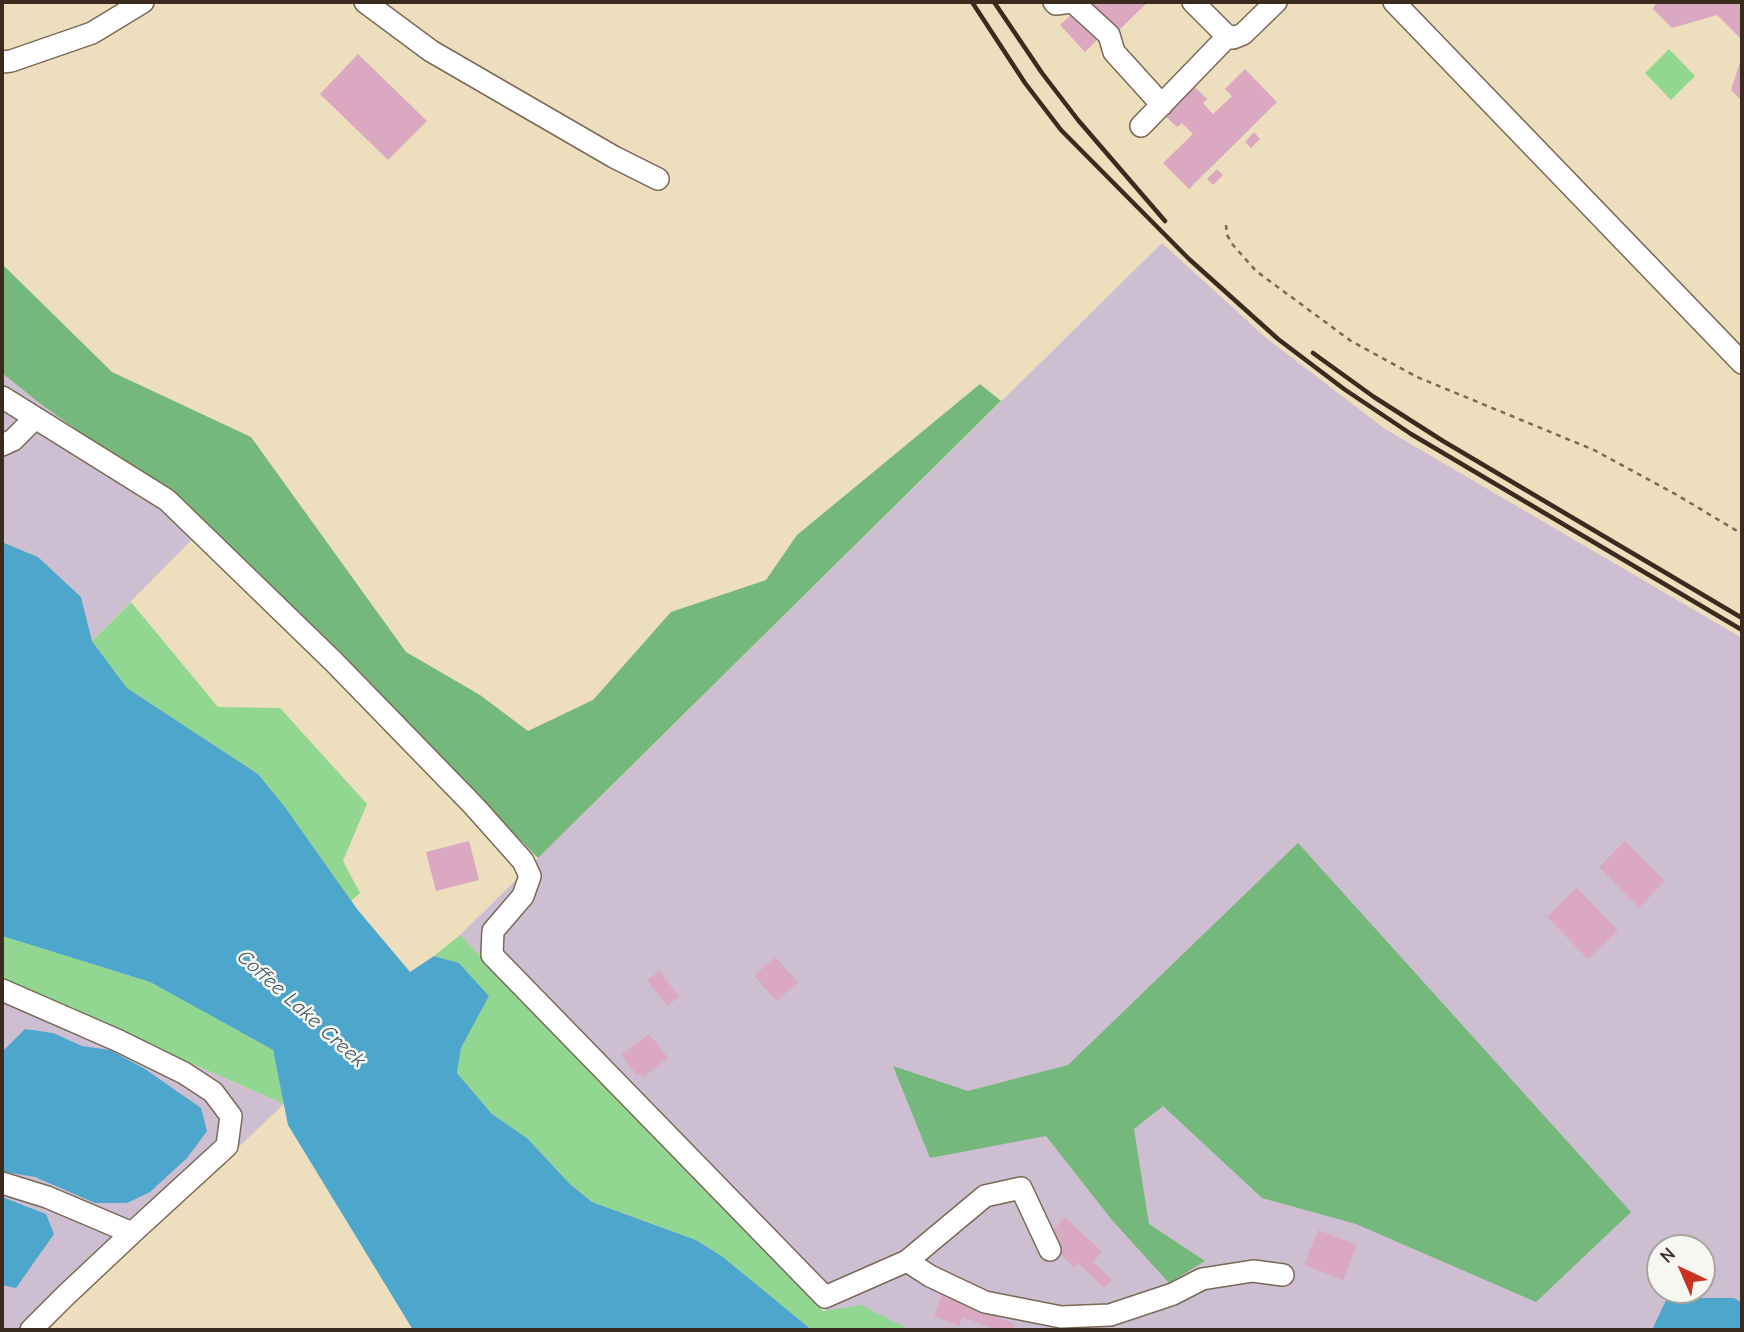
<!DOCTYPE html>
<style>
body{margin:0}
#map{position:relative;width:1744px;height:1332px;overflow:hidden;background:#eddfbd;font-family:"Comic Neue",sans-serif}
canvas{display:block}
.frame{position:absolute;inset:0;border:4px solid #3b2a1e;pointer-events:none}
.north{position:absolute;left:1646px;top:1234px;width:70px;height:70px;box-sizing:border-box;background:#f6f6f2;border:2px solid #aba49d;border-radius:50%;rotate:316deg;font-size:19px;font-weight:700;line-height:28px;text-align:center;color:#3b2a1e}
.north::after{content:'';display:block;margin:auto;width:24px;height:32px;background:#c8321e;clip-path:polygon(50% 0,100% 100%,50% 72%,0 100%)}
</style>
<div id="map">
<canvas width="1744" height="1332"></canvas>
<div class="frame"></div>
<div class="north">N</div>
</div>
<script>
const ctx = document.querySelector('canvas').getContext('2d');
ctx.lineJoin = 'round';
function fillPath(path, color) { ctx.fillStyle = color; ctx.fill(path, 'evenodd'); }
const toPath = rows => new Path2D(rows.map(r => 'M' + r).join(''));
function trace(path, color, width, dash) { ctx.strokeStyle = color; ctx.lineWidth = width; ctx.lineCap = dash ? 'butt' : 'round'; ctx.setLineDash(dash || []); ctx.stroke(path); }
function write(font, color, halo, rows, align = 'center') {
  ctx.font = font + ' "Comic Neue",sans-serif'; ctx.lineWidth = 5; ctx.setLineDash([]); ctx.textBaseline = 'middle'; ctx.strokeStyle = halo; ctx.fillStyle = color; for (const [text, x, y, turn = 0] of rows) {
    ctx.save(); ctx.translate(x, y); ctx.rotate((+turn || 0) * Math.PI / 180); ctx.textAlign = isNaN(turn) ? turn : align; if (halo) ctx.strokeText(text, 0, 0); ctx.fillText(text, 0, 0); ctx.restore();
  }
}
fillPath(toPath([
 [1162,243,1265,337,1385,429,1742,638,1742,1330,863,1330,833,1317,460,935],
 [1660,1248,1702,1248,1702,1290,1660,1290],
 [2,373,38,402,207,524,92,641,81,597,38,557,2,542],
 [2,980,284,1104,45,1330,2,1330]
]), '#cebed2');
fillPath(toPath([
 [1669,49,1695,76,1671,100,1645,73],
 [131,602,218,707,280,708,367,804,343,861,360,893,351,901,285,807,258,774,127,688,92,641],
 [460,935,808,1291,823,1311,861,1305,911,1330,812,1330,723,1257,696,1240,592,1202,570,1184,527,1138,492,1114,457,1073,461,1048,489,996,459,963,434,956],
 [2,936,150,982,273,1050,284,1104,2,980]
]), '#92d791');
fillPath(toPath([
 [2,264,112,372,251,437,406,652,480,695,528,731,593,700,671,612,766,580,797,535,980,384,1001,401,538,858,207,524,38,402,2,373],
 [1298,843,1631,1212,1536,1302,1356,1224,1262,1198,1163,1106,1134,1129,1149,1224,1205,1261,1169,1283,1112,1220,1046,1136,930,1158,893,1066,968,1091,1068,1065]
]), '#75b87b');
fillPath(toPath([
 [2,542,38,557,81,597,92,641,127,688,258,774,285,807,357,909,410,972,434,956,459,963,489,996,461,1048,457,1073,492,1114,527,1138,570,1184,592,1202,696,1240,723,1257,812,1330,413,1330,288,1125,273,1050,150,982,2,936],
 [25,1029,53,1033,82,1046,110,1050,145,1069,201,1108,207,1131,187,1158,150,1192,127,1203,95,1203,35,1177,5,1172,2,1170,2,1052],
 [2,1197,46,1214,54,1234,16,1288,2,1285],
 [1667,1298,1734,1298,1742,1303,1742,1330,1652,1330]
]), '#4da6cb');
fillPath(toPath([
 [1087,2,1148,2,1117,32],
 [1656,2,1742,2,1742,40,1717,15,1672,28,1653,9],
 [1076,10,1101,36,1085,52,1060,25],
 [358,54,427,121,388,160,320,94],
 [1742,56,1742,101,1731,90],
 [1245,69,1277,102,1189,189,1163,163,1193,134,1182,123,1177,127,1165,116,1195,87,1207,99,1203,103,1213,114,1232,96,1225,89],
 [1254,132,1260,139,1251,148,1245,142],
 [1217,169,1223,175,1213,185,1207,179],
 [469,841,479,880,436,891,426,852],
 [1625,841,1665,881,1639,908,1599,867],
 [1577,888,1618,930,1588,959,1547,917],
 [775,957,798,982,777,1001,754,976],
 [660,971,679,997,667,1006,647,980],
 [649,1034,668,1058,644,1077,640,1072,637,1075,621,1055],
 [1065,1217,1102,1252,1093,1262,1112,1280,1104,1288,1078,1263,1074,1267,1056,1250,1060,1246,1049,1235],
 [1318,1230,1357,1245,1343,1280,1304,1265],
 [943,1294,1015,1324,1012,1330,997,1330,963,1317,959,1326,934,1316]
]), '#dba8c1');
const minor = toPath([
 [365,2,431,51,614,157,658,179],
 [1054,2,1056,4,1071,2],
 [1073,2,1109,35,1114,52,1162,105],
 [1193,2,1225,34,1233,38,1243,34,1276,2],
 [1394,2,1742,363],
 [2,62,11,61,92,33,143,2],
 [1141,126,1228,36],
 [2,397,167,500,334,662,474,806,523,861,530,876,523,896,493,931,492,955,825,1297,907,1261,985,1196,1021,1188,1050,1250],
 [2,445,13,440,34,419],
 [2,990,119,1041,184,1073,213,1092,231,1116,227,1146,132,1233],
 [2,1183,47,1197,132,1233,65,1296,31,1330],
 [907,1261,930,1276,985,1302,1061,1317,1110,1315,1173,1294,1202,1279,1253,1271,1283,1275]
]);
trace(minor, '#796956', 24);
trace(toPath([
 [1226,225,1227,235,1233,245,1256,271,1351,341,1417,377,1594,450,1677,495,1742,534]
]), '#796956', 2.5, [5, 5]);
trace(minor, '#fff', 21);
trace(toPath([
 [972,2,1025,83,1061,130,1189,259,1278,339,1344,389,1411,434,1742,630],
 [994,2,1042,73,1078,120,1165,221],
 [1313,353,1374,397,1443,441,1742,618]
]), '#3b2a1e', 4.5);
write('italic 21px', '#425c63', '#f6f6f2', [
 ["Coffee Lake Creek",301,1009,42]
]);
</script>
